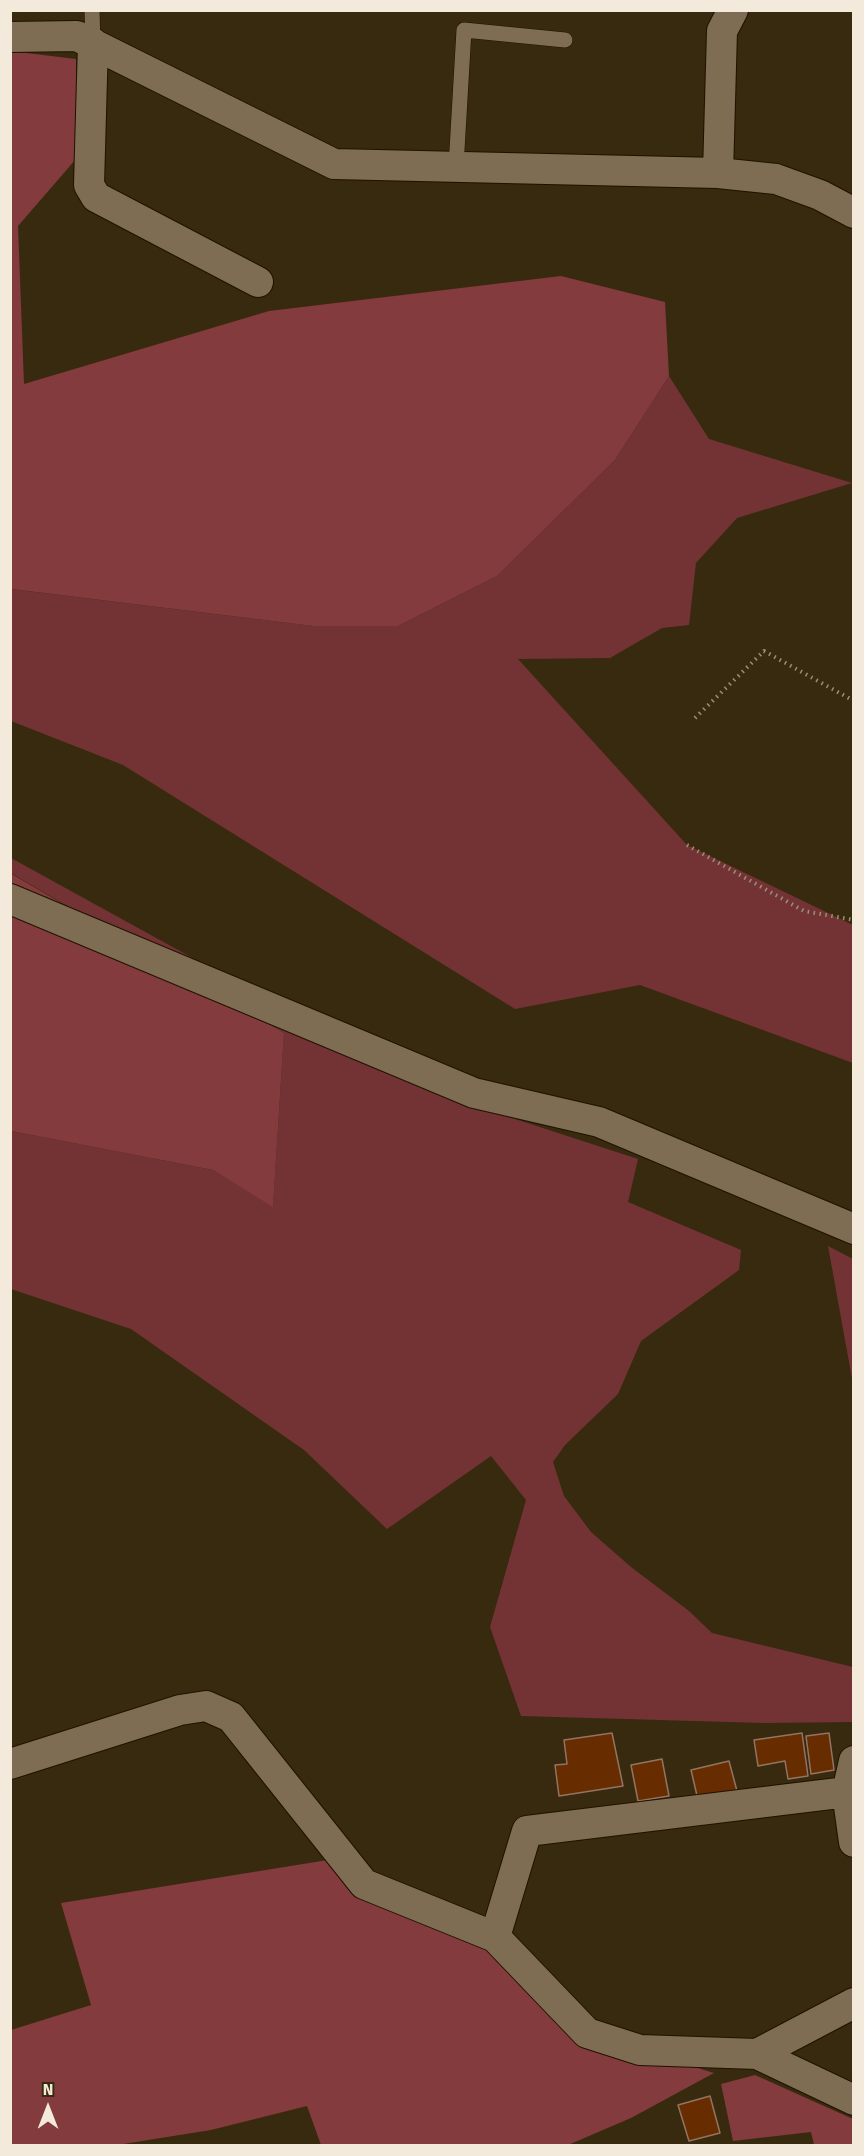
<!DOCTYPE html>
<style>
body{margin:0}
#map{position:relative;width:864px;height:2156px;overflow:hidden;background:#382a0f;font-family:"Fira Sans",sans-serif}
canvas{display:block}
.frame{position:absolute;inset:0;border:12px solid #f4eadb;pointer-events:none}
.north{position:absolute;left:18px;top:2078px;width:60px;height:60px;-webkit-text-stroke:4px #382a0f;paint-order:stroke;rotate:0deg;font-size:16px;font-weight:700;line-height:24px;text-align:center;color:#f4eadb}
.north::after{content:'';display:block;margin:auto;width:21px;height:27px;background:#f4eadb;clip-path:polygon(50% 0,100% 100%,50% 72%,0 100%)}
</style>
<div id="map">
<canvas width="864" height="2156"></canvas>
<div class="frame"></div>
<div class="north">N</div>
</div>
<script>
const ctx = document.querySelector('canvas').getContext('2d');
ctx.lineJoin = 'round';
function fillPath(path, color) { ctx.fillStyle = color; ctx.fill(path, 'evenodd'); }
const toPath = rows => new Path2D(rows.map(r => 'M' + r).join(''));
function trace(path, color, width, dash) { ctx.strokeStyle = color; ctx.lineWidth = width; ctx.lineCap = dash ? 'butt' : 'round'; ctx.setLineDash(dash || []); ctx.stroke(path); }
fillPath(toPath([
 [669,376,709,439,852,483,737,518,696,563,689,625,662,628,610,658,518,659,687,845,853,925,853,1063,640,985,515,1009,123,765,11,721,10,589,313,626,398,626,497,576,615,460],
 [11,858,327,1032,469,1104,638,1159,628,1202,741,1250,739,1270,641,1341,618,1394,565,1445,553,1462,564,1496,591,1532,631,1567,689,1611,712,1633,853,1667,853,1722,764,1723,521,1716,490,1627,526,1500,491,1456,387,1529,304,1450,131,1329,11,1289,11,1131,213,1170,273,1206,284,1033,11,873],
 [828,1246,853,1259,853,1384]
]), '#733334');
fillPath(toPath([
 [10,51,76,59,76,159,18,226,24,384,269,311,561,276,665,302,669,376,615,460,497,576,398,626,313,626,11,589],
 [10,873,284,1033,273,1207,213,1170,11,1131],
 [334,1859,495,1937,571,2029,714,2073,631,2118,568,2145,321,2145,307,2106,211,2130,117,2145,11,2146,11,2030,91,2005,61,1903],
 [755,2075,853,2119,853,2145,814,2145,811,2132,733,2141,721,2084]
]), '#833b3d');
const building = toPath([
 [612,1733,623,1786,559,1796,555,1765,567,1764,564,1740,612,1733],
 [802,1733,808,1776,788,1779,785,1761,758,1766,754,1740,802,1733],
 [829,1733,834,1770,811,1774,806,1736,829,1733],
 [662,1759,669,1796,638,1801,631,1765,662,1759],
 [729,1761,737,1791,698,1800,691,1770,729,1761],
 [710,2096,720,2133,689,2141,678,2105,710,2096]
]);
fillPath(building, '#672d00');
trace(building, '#937463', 1.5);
const lane = toPath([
 [92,10,93,43],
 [456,167,464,30,565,40]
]);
const street = toPath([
 [10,37,77,36,334,164,718,173,776,179,820,195,854,213],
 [93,43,89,185,96,197,258,282],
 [718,173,722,31,733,10],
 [10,899,474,1093,599,1122,854,1229],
 [854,1761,847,1792,854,1842],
 [10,1764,180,1710,206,1706,231,1717,364,1884,495,1937,587,2033,640,2050,757,2054,854,2100],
 [495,1937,527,1831,847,1792],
 [757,2054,854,2003]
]);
trace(lane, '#1f1200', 16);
trace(street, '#1f1200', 32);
trace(toPath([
 [695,718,764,651,854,701],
 [687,845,804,911,854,920]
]), '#9b8f7a', 4, [1.5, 4.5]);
trace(lane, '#7e6d52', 15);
trace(street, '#7e6d52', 30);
</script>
